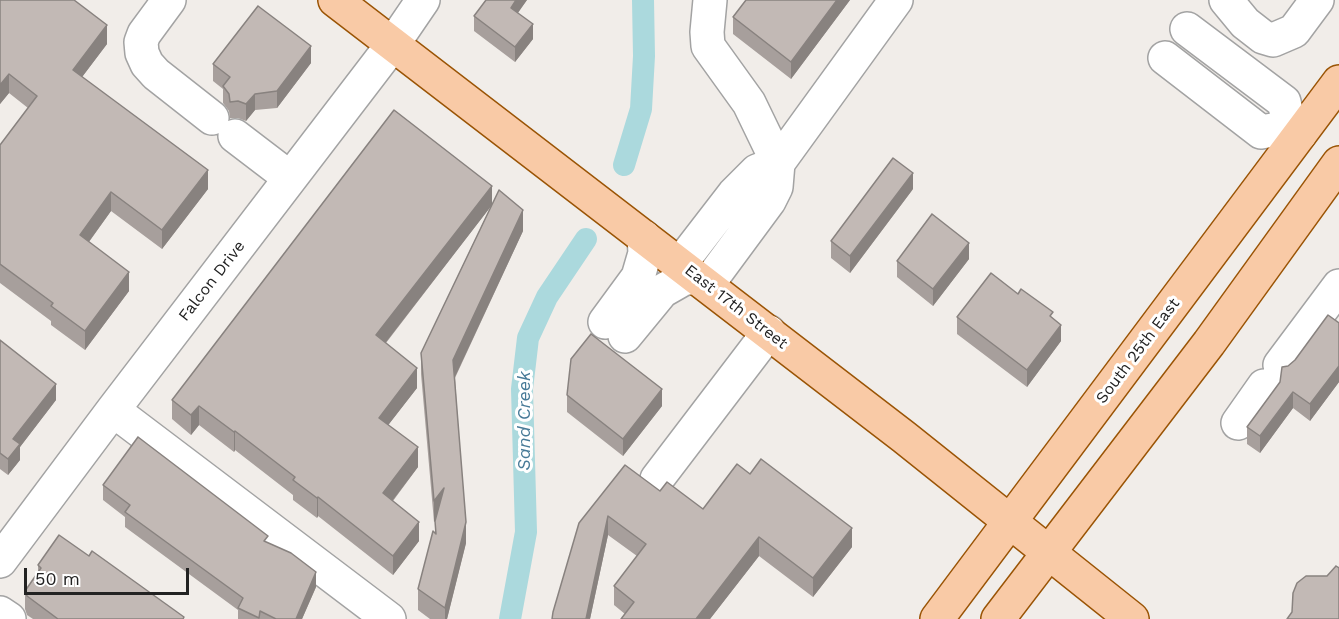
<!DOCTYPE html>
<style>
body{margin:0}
#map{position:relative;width:1339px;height:619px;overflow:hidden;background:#f1ede9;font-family:"Work Sans",sans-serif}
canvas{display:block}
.scale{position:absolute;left:24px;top:568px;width:165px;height:27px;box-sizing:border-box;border:3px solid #222;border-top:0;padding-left:8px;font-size:18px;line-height:21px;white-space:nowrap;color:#222;-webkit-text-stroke:4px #fff;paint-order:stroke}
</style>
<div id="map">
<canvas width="1339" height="619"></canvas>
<div class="scale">50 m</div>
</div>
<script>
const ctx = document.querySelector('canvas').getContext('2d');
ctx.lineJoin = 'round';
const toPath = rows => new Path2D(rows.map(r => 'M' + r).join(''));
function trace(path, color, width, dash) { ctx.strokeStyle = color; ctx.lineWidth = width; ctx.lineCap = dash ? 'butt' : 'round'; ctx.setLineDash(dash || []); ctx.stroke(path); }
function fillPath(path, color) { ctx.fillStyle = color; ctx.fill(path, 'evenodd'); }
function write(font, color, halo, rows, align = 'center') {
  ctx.font = font + ' "Work Sans",sans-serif'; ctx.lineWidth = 6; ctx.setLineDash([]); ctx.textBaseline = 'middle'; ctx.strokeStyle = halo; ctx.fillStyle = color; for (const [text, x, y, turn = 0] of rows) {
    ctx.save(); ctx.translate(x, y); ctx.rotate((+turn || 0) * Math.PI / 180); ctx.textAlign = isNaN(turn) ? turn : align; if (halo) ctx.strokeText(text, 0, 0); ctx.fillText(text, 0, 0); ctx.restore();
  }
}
trace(toPath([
 [624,165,641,109,644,56,643,0],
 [510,619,526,532,522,389,528,338,547,297,586,239]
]), '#abd9dd', 22);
const minor = toPath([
 [169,0,144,34,141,42,142,53,147,64,156,74,212,118],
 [1226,0,1245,23,1263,37,1273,40,1294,31,1317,0],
 [1187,29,1284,102,1290,127,1300,134],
 [1165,58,1261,132,1290,127],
 [235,136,290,178],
 [680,264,734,194,757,171,778,163,896,0],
 [707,285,769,201,776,187,778,163,749,103,708,46,707,32,710,0],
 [605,322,638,277,645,253,644,237],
 [625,336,662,291,683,279,696,277],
 [1280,365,1339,286],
 [113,410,389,619],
 [1238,423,1264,386],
 [657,479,769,332],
 [0,561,113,410,393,44,423,0],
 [0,613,9,619]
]);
const major = toPath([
 [335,0,904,437,1132,619],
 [937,619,1339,82],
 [998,619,1209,343,1339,163]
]);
trace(minor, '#a3a3a3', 36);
trace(major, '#9a5405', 36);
trace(minor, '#fff', 33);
trace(major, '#f9caa6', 33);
fillPath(toPath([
 [0,0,74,0,107,44,82,77,208,189,162,249,111,211,89,242,129,291,85,350,51,325,51,321,0,283,0,145,28,108,9,93,0,104],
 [527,0,517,13,533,39,515,62,474,31,474,16],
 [850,0,791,79,733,34,733,17],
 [311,63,277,108,255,110,246,121,238,118,230,118,229,111,223,103,223,89,213,81,213,64],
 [913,189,850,273,831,258,831,241],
 [492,205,523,231,455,378,466,543,447,619,430,619,418,610,418,589,435,533,436,520,434,522,421,374,421,353,491,206,386,343,417,388,388,425,418,467,393,501,419,541,393,575,318,516,317,518,293,500,293,495,235,450,234,452,199,425,191,435,172,419,172,400],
 [969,259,933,306,897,277,897,261],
 [1018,294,1053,318,1061,341,1027,387,957,334,957,317],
 [1339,323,1339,382,1310,421,1293,408,1260,453,1247,444,1247,427,1280,382,1288,366],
 [0,340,56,400,20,447,20,460,8,475,0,469],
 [567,395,662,406,623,456,567,412],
 [103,485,268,543,316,587,302,619,238,619,238,610,125,527,125,517,103,500],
 [660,491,703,509,852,547,813,597,759,556,710,619,621,619,625,614,614,605,614,586,637,556,608,535,590,619,552,619,579,523],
 [89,556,184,619,33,619,27,615,25,609,25,591,38,572,38,565]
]), '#a79f9c');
fillPath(toPath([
 [516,0,527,0,511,23,511,8],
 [837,0,850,0,791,79,791,62],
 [533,24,533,39,515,62,515,47],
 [107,25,107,44,73,89,73,70],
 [311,46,311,63,277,108,277,91],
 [9,74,9,93,0,104,0,85],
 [255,94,255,110,246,121,246,104],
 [208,170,208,189,162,249,162,230],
 [913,173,913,189,850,273,850,256],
 [492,186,492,205,376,355,376,335],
 [111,192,111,211,80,254,80,235],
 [523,210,523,231,453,381,453,360],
 [969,243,969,259,933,306,933,289],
 [129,272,129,291,85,350,85,331],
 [1061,325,1061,341,1027,387,1027,370],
 [1339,366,1339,382,1310,421,1310,404],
 [417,368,417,388,379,437,379,418],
 [56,384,56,400,20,447,20,460,8,475,8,459,13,439],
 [662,389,662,406,623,456,623,439],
 [1293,392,1293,408,1260,453,1260,436],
 [199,406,199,425,191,435,191,415],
 [235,431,235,450,234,452,234,432],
 [418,447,418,467,383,513,383,493],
 [444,488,444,509,434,522,434,501],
 [318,497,318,516,317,518,317,498],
 [608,516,608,535,590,619,586,619],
 [419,522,419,541,393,575,393,556],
 [466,522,466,543,447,619,445,619,445,608],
 [852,528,852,547,813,597,813,578],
 [759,537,759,556,710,619,696,619],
 [316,572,316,587,302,619,296,619]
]), '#88827f');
const building = toPath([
 [0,0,74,0,107,25,73,70,208,170,162,230,111,192,80,235,129,272,85,331,51,306,53,303,0,264,0,145,37,96,9,74,0,85,0,0],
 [486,0,516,0,511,8,533,24,515,47,474,16,486,0],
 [746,0,837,0,791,62,733,17,746,0],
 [258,6,311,46,277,91,255,94,246,104,238,101,230,102,229,94,223,86,230,77,213,64,258,6],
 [394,110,492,186,376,335,417,368,379,418,418,447,383,493,419,522,393,556,318,497,317,498,293,480,295,477,235,431,234,432,199,406,191,415,172,400,394,110],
 [893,158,913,173,850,256,831,241,893,158],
 [499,190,523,210,453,360,466,522,445,608,418,589,433,531,436,534,435,521,444,488,434,501,421,353,499,190],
 [932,214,969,243,933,289,897,261,932,214],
 [991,273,1018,294,1021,289,1053,312,1050,316,1061,325,1027,370,957,317,991,273],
 [1328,315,1339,323,1339,366,1310,404,1293,392,1260,436,1247,427,1280,382,1282,367,1288,366,1295,360,1328,315],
 [591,334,662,389,623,439,567,395,571,359,591,334],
 [0,340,56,384,13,439,20,444,8,459,0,453,0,340],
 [138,437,268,536,264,541,291,553,316,572,296,619,276,619,260,611,259,618,238,608,243,598,125,512,130,505,103,485,138,437],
 [761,459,852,528,813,578,759,537,696,619,621,619,634,602,614,586,646,544,608,516,586,619,552,619,553,612,579,523,625,465,660,491,667,482,703,509,737,464,750,474,761,459],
 [59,535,89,556,92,551,184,617,183,619,58,619,27,596,25,591,41,568,38,565,59,535],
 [1336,566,1339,568,1339,619,1287,619,1292,612,1293,593,1297,583,1306,576,1327,576,1336,566]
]);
fillPath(building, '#c2b9b5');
trace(building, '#88827f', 1.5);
write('16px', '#222', '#fff', [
 ["Falcon Drive",212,281,-52],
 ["East 17th Street",736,307,38],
 ["South 25th East",1138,351,-53]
]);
write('italic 18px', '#477a97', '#fff', [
 ["Sand Creek",525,421,-90]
]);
</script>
